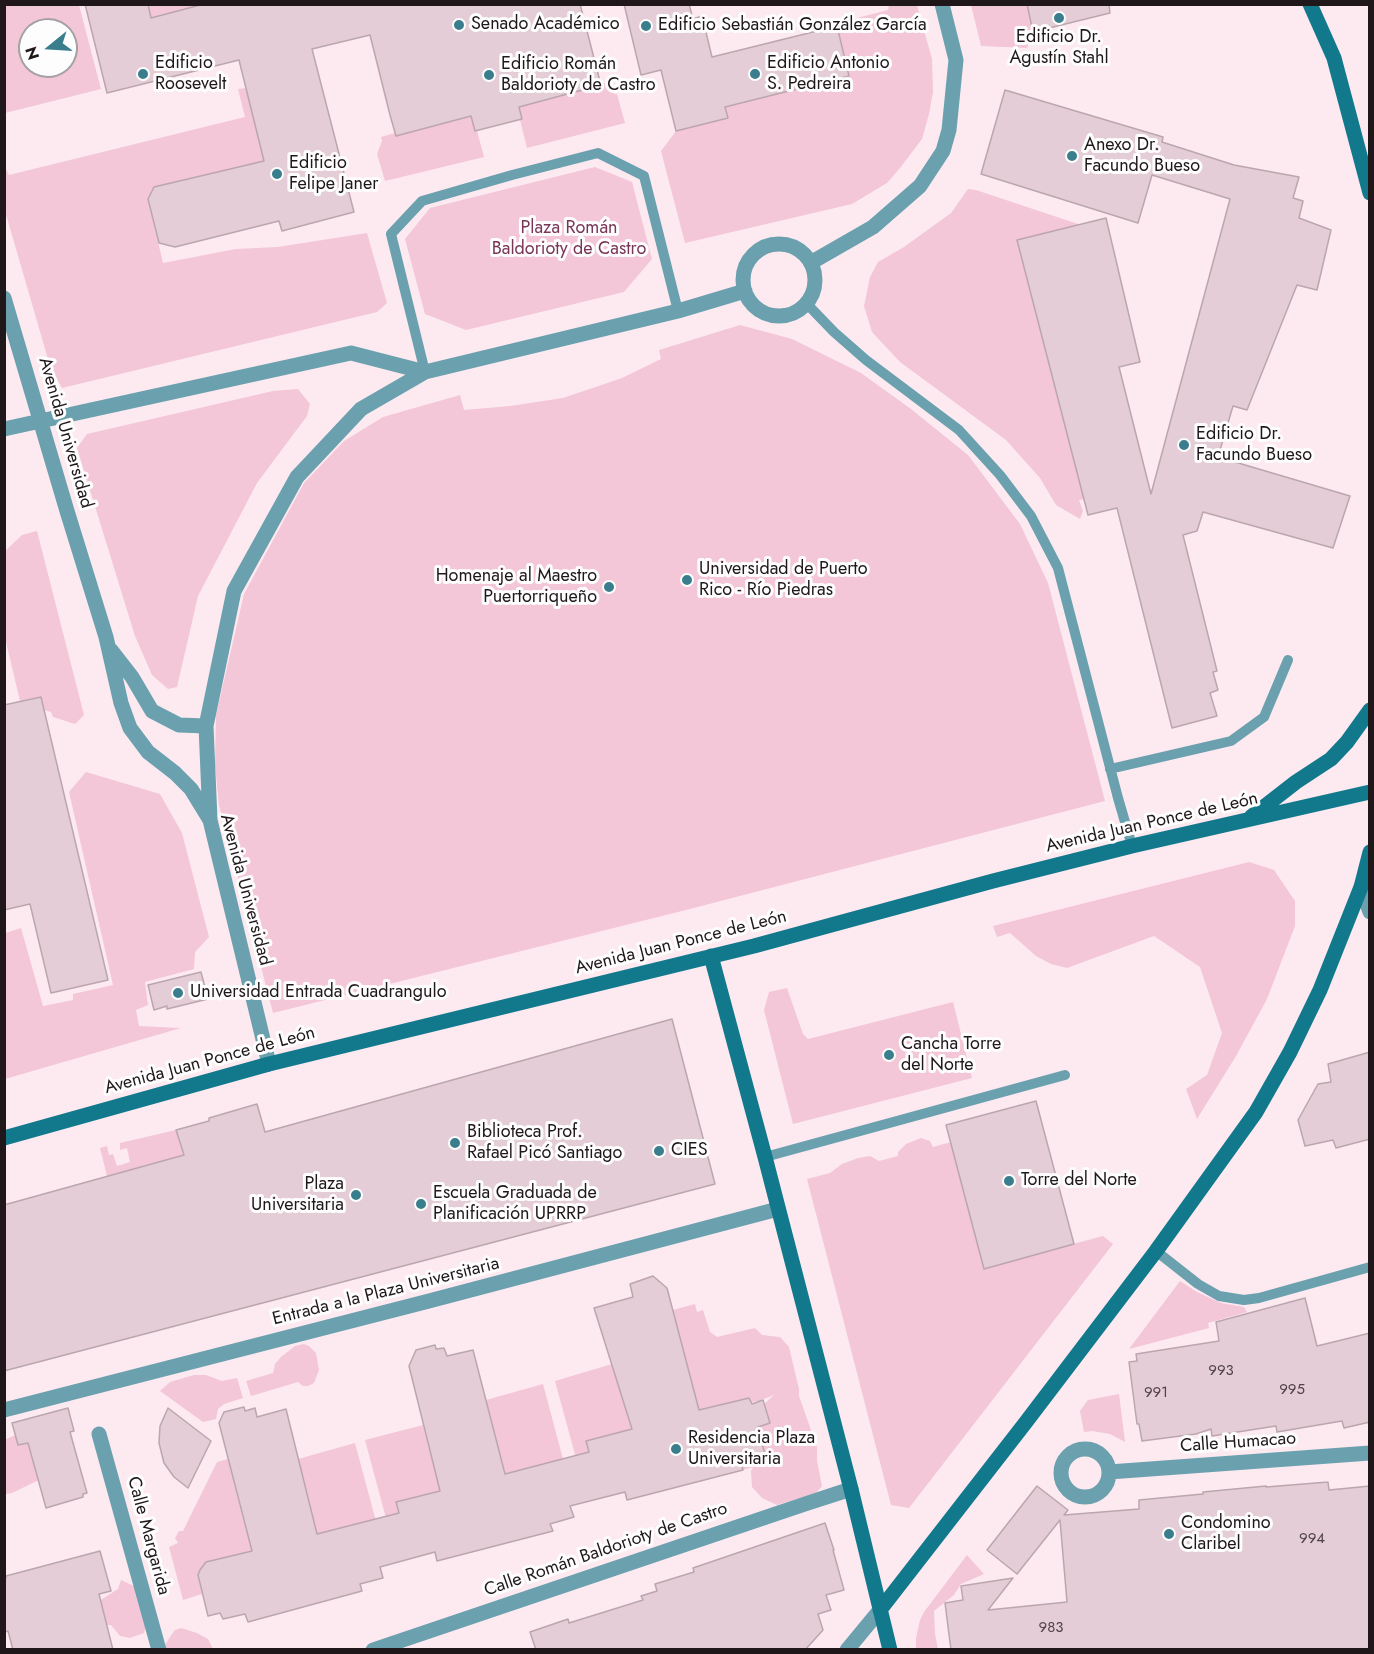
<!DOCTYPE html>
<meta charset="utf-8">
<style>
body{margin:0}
#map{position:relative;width:1374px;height:1654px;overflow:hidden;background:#fdeaf1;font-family:Jost,sans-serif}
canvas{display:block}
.frame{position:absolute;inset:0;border:6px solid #1f171a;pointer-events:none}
.north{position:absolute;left:18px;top:18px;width:60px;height:60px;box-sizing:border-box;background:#fdfdfd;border:2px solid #a4a1a2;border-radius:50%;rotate:252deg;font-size:16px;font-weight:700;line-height:24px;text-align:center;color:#1f171a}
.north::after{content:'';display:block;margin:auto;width:21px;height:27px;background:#3a7d8d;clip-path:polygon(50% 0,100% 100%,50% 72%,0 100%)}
</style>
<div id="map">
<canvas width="1374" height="1654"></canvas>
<div class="frame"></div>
<div class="north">N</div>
</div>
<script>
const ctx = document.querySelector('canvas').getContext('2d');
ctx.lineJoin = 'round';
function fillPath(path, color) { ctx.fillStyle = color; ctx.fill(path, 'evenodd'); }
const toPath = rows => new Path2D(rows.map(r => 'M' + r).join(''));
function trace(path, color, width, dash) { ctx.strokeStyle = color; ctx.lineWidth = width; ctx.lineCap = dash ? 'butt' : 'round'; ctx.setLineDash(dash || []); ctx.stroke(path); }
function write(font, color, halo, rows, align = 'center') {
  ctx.font = font + ' Jost,sans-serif'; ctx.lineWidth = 6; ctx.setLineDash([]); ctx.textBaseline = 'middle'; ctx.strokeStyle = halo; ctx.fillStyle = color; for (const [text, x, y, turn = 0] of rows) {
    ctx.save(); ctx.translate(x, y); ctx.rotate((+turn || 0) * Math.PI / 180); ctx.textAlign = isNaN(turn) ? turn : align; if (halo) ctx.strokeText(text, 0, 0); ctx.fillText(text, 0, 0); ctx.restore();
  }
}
fillPath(toPath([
 [5,4,79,5,101,89,5,113],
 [30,30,66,30,66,66,30,66],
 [148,4,204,5,151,18],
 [889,5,917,5,932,59,933,92,929,114,922,139,900,168,887,183,852,204,685,243,661,151,676,131,728,118,725,107,849,76,837,26,838,23,888,10],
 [971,5,1027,5,1033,32,1027,48,981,46],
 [610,81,614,94,617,94,625,123,527,148,520,120,522,118,519,107,601,85,601,84],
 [246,88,265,161,154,187,148,199,163,263,236,249,278,247,367,233,387,303,377,312,62,388,50,366,5,211,4,166,9,175,245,117,238,89],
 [471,116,475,130,477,131,484,157,385,181,377,154,382,141,381,137,395,133,397,136],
 [595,167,632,182,652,259,624,292,466,330,425,314,405,239,430,208],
 [968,189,976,190,1081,225,1085,499,1079,500,1083,511,1080,519,1056,505,1040,478,1006,440,900,362,872,332,864,306,870,277,878,262,904,247,951,213],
 [740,325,792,339,861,373,911,409,968,455,1020,524,1048,583,1105,801,686,910,273,1013,219,805,215,765,216,715,244,594,304,483,344,441,383,417,460,395,464,410,510,406,563,398,622,378,661,359,659,350],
 [298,389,310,404,307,416,257,483,198,596,177,687,168,689,152,675,135,636,77,448,87,434,273,391],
 [37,531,84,715,75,724,53,717,51,712,44,710,41,697,20,701,6,642,5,642,4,552,22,535],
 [86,772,160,794,182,833,209,937,195,952,194,969,145,982,148,1005,136,1010,139,1026,181,1028,5,1079,5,933,21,928,43,1006,73,1000,73,994,113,985,69,792],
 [1249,862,1274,870,1295,901,1295,926,1267,999,1236,1056,1197,1119,1186,1089,1207,1075,1222,1033,1200,967,1154,936,1067,968,1051,964,1036,956,1010,933,997,937,993,926],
 [787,988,803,1034,808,1039,953,1002,972,1078,793,1124,764,1010,769,992],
 [176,1130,183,1155,107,1176,100,1148,107,1146,109,1155,113,1154,117,1166,130,1162,127,1148,120,1150,120,1143],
 [921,1138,930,1141,933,1147,951,1142,984,1268,1103,1236,1113,1244,909,1508,891,1505,807,1179,830,1173,842,1164,858,1158,870,1156,879,1161,898,1156,898,1152,906,1144],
 [1180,1281,1197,1292,1221,1303,1244,1307,1247,1312,1208,1323,1209,1328,1129,1349],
 [695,1304,697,1312,703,1310,710,1332,717,1337,755,1328,762,1335,780,1337,789,1347,799,1389,799,1396,817,1447,817,1461,822,1486,816,1493,777,1505,762,1498,752,1487,751,1471,753,1467,743,1470,741,1461,765,1455,757,1427,770,1423,764,1404,774,1395,759,1401,751,1402,749,1398,693,1412,689,1373,673,1310],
 [304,1344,309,1346,316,1353,319,1370,314,1383,308,1386,303,1386,298,1382,251,1396,246,1381,273,1373,275,1364,281,1357,295,1346],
 [612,1364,622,1397,640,1427,586,1442,590,1459,577,1462,555,1381],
 [194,1375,206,1375,222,1381,237,1378,243,1398,224,1404,218,1409,216,1419,203,1422,160,1391,170,1382],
 [543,1384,563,1459,501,1476,497,1442,486,1400],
 [1119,1394,1125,1442,1110,1434,1092,1431,1084,1432,1080,1411,1088,1400],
 [423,1425,431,1457,450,1488,396,1502,401,1518,387,1522,365,1440],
 [27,1430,45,1477,12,1493,5,1494,4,1440],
 [355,1443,377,1525,367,1521,313,1535,309,1500,298,1459],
 [228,1459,243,1519,262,1548,208,1562,198,1576,202,1594,183,1600,169,1547,178,1543,175,1538,179,1531,183,1531,217,1462],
 [967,1555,984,1574,961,1584,954,1595,934,1611,935,1634,938,1649,916,1649,916,1638,920,1620,924,1612],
 [121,1580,136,1587,147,1623,144,1633,130,1638,120,1636,111,1625,105,1625,99,1601,118,1589],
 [181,1628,197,1633,208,1639,213,1649,166,1649,165,1645,170,1637,175,1630]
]), '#f3c6d8');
const building = toPath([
 [85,4,148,4,151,18,204,4,580,4,601,85,519,107,522,119,475,131,471,116,396,136,390,115,370,35,312,49,354,212,282,231,279,221,175,247,159,243,148,199,154,187,264,161,239,60,107,93,85,4],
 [624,4,689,4,693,19,702,16,712,57,837,26,849,76,725,107,728,118,676,131,661,70,641,75,624,4],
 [1027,4,1109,4,1110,13,1033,32,1027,4],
 [1005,90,1163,137,1162,142,1234,165,1299,177,1293,198,1303,201,1299,218,1331,230,1317,290,1297,285,1247,410,1233,406,1218,457,1350,496,1333,548,1203,512,1197,531,1183,535,1217,671,1213,672,1218,690,1210,693,1217,716,1172,728,1117,508,1088,515,1017,240,1106,218,1140,362,1119,367,1151,494,1230,199,1152,175,1138,223,981,174,1005,90],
 [41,697,108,980,51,993,30,904,4,910,4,705,41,697],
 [201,972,208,999,167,1009,167,1006,154,1010,148,985,201,972],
 [672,1019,715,1184,4,1371,4,1205,184,1155,176,1130,209,1121,209,1118,257,1104,265,1132,672,1019],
 [1370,1052,1370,1139,1336,1148,1333,1140,1305,1146,1298,1120,1318,1084,1331,1082,1328,1064,1370,1052],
 [1036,1101,1074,1244,984,1269,946,1125,1036,1101],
 [653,1276,667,1288,699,1410,749,1398,752,1404,763,1400,770,1423,758,1427,765,1455,741,1461,743,1470,627,1500,625,1492,570,1506,574,1517,550,1524,553,1531,437,1561,435,1552,380,1567,383,1578,360,1584,362,1591,248,1622,245,1614,223,1619,220,1613,208,1616,198,1575,200,1570,206,1562,252,1551,219,1423,224,1412,244,1407,245,1411,255,1408,257,1417,286,1409,317,1534,399,1513,396,1502,440,1491,409,1366,416,1350,435,1345,436,1349,444,1348,447,1356,473,1350,505,1474,589,1452,586,1441,632,1429,594,1308,633,1297,630,1284,653,1276],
 [1305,1298,1317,1346,1370,1333,1370,1422,1344,1428,1342,1421,1277,1432,1276,1426,1212,1436,1211,1429,1196,1434,1142,1441,1139,1424,1137,1424,1129,1362,1137,1361,1136,1354,1219,1341,1216,1322,1305,1298],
 [68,1408,74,1431,70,1432,87,1493,83,1494,83,1497,46,1508,28,1443,18,1445,12,1423,68,1408],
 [168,1408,211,1441,188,1488,174,1477,164,1463,159,1443,160,1426,168,1408],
 [1328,1482,1329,1490,1370,1486,1370,1650,951,1650,945,1603,963,1600,961,1586,1013,1578,988,1610,1067,1602,1060,1520,1017,1574,987,1550,1037,1486,1068,1510,1064,1515,1139,1509,1139,1500,1203,1494,1203,1492,1266,1486,1266,1487,1328,1482],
 [825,1523,834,1550,833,1550,844,1590,826,1595,831,1610,818,1614,823,1630,805,1650,536,1650,530,1632,568,1619,569,1623,643,1600,641,1596,657,1591,655,1584,694,1572,693,1568,825,1523],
 [100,1551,111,1591,99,1594,113,1650,13,1650,8,1631,4,1632,4,1588,6,1576,100,1551]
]);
fillPath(building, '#e4cdd6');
trace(building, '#bca6ae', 1.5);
trace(toPath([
 [807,304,834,332,866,360,959,430,1000,475,1031,516,1058,568,1118,798,1132,846],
 [425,372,391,234,422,201,512,175,598,153,644,176,678,311],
 [1110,769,1231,741,1264,717,1288,660],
 [765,1157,1065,1075],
 [1156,1251,1198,1284,1219,1296,1244,1300,1259,1298,1370,1267]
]), '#6ba0ae', 10);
trace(toPath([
 '743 280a36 36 0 1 1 72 0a36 36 0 1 1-72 0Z',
 [812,262,873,227,920,186,943,151,949,130,956,60,942,4],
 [4,298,67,511,106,637,121,703,130,728,148,752,175,773,191,789,210,820,269,1064],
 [4,429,351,353,425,372],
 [111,650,132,677,152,711,179,725,206,726],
 [210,820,206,726,234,591,297,477,361,409,425,372,678,311,745,291],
 [1361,887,1370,912],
 [4,1410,429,1301,778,1209],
 [99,1434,159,1650],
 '1061 1473a24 24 0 1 1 48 0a24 24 0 1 1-48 0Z',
 [1109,1472,1370,1453],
 [373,1650,805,1504,851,1489],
 [847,1650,880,1610]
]), '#6ba0ae', 15);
trace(toPath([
 [1310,4,1334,58,1370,193],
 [1251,817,1296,782,1331,759,1347,742,1370,710],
 [711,956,765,1157,851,1489,890,1650],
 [4,1138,269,1064,754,946,993,881,1132,846,1370,792],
 [880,1610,1026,1422,1156,1251,1256,1112,1290,1052,1320,990,1361,887,1370,852]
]), '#12798c', 15);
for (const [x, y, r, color] of [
 [1059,18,6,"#3a7d8d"],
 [459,25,6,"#3a7d8d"],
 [646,26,6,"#3a7d8d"],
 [143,74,6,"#3a7d8d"],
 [755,74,6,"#3a7d8d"],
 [489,75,6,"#3a7d8d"],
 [1072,156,6,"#3a7d8d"],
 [277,174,6,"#3a7d8d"],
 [1184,445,6,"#3a7d8d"],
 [687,580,6,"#3a7d8d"],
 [609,587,6,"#3a7d8d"],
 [178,993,6,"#3a7d8d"],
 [889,1055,6,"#3a7d8d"],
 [455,1143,6,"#3a7d8d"],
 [659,1151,6,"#3a7d8d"],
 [1009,1181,6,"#3a7d8d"],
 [356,1195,6,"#3a7d8d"],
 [421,1204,6,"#3a7d8d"],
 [676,1449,6,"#3a7d8d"],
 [1169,1534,6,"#3a7d8d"]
]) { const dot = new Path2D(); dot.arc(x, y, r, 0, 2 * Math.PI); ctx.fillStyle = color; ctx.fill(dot); trace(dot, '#fdfdfd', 2); }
write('15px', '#504449', null, [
 ["993",1221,1371],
 ["995",1292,1390],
 ["991",1156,1393],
 ["994",1312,1539],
 ["983",1051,1628]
]);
write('18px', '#1f171a', '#fdfdfd', [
 ["Senado Académico",471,25],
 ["Edificio Sebastián González García",658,26],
 ["Edificio Dr.",1059,38,"center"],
 ["Agustín Stahl",1059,59,"center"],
 ["Edificio",155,64],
 ["Roosevelt",155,85],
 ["Edificio Antonio",767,64],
 ["S. Pedreira",767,85],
 ["Edificio Román",501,65],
 ["Baldorioty de Castro",501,86],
 ["Anexo Dr.",1084,146],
 ["Facundo Bueso",1084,167],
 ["Edificio",289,164],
 ["Felipe Janer",289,185],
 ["Edificio Dr.",1196,435],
 ["Facundo Bueso",1196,456],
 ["Universidad de Puerto",699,570],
 ["Rico - Río Piedras",699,591],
 ["Homenaje al Maestro",597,577,"right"],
 ["Puertorriqueño",597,598,"right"],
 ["Universidad Entrada Cuadrangulo",190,993],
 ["Cancha Torre",901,1045],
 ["del Norte",901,1066],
 ["Biblioteca Prof.",467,1133],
 ["Rafael Picó Santiago",467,1154],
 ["CIES",671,1151],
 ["Torre del Norte",1021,1181],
 ["Plaza",344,1185,"right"],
 ["Universitaria",344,1206,"right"],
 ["Escuela Graduada de",433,1194],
 ["Planificación UPRRP",433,1215],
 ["Residencia Plaza",688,1439],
 ["Universitaria",688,1460],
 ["Condomino",1181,1524],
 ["Claribel",1181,1545]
], 'left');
write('18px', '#793556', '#fdfdfd', [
 ["Plaza Román",569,229],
 ["Baldorioty de Castro",569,250]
]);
write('18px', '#1f171a', '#fdfdfd', [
 ["Avenida Universidad",65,433,74],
 ["Avenida Juan Ponce de León",1152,823,-13],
 ["Avenida Universidad",245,890,75],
 ["Avenida Juan Ponce de León",681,943,-14],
 ["Avenida Juan Ponce de León",210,1061,-15],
 ["Entrada a la Plaza Universitaria",386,1292,-14],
 ["Calle Humacao",1238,1443,-4],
 ["Calle Margarida",148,1536,75],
 ["Calle Román Baldorioty de Castro",606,1550,-19]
]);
</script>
